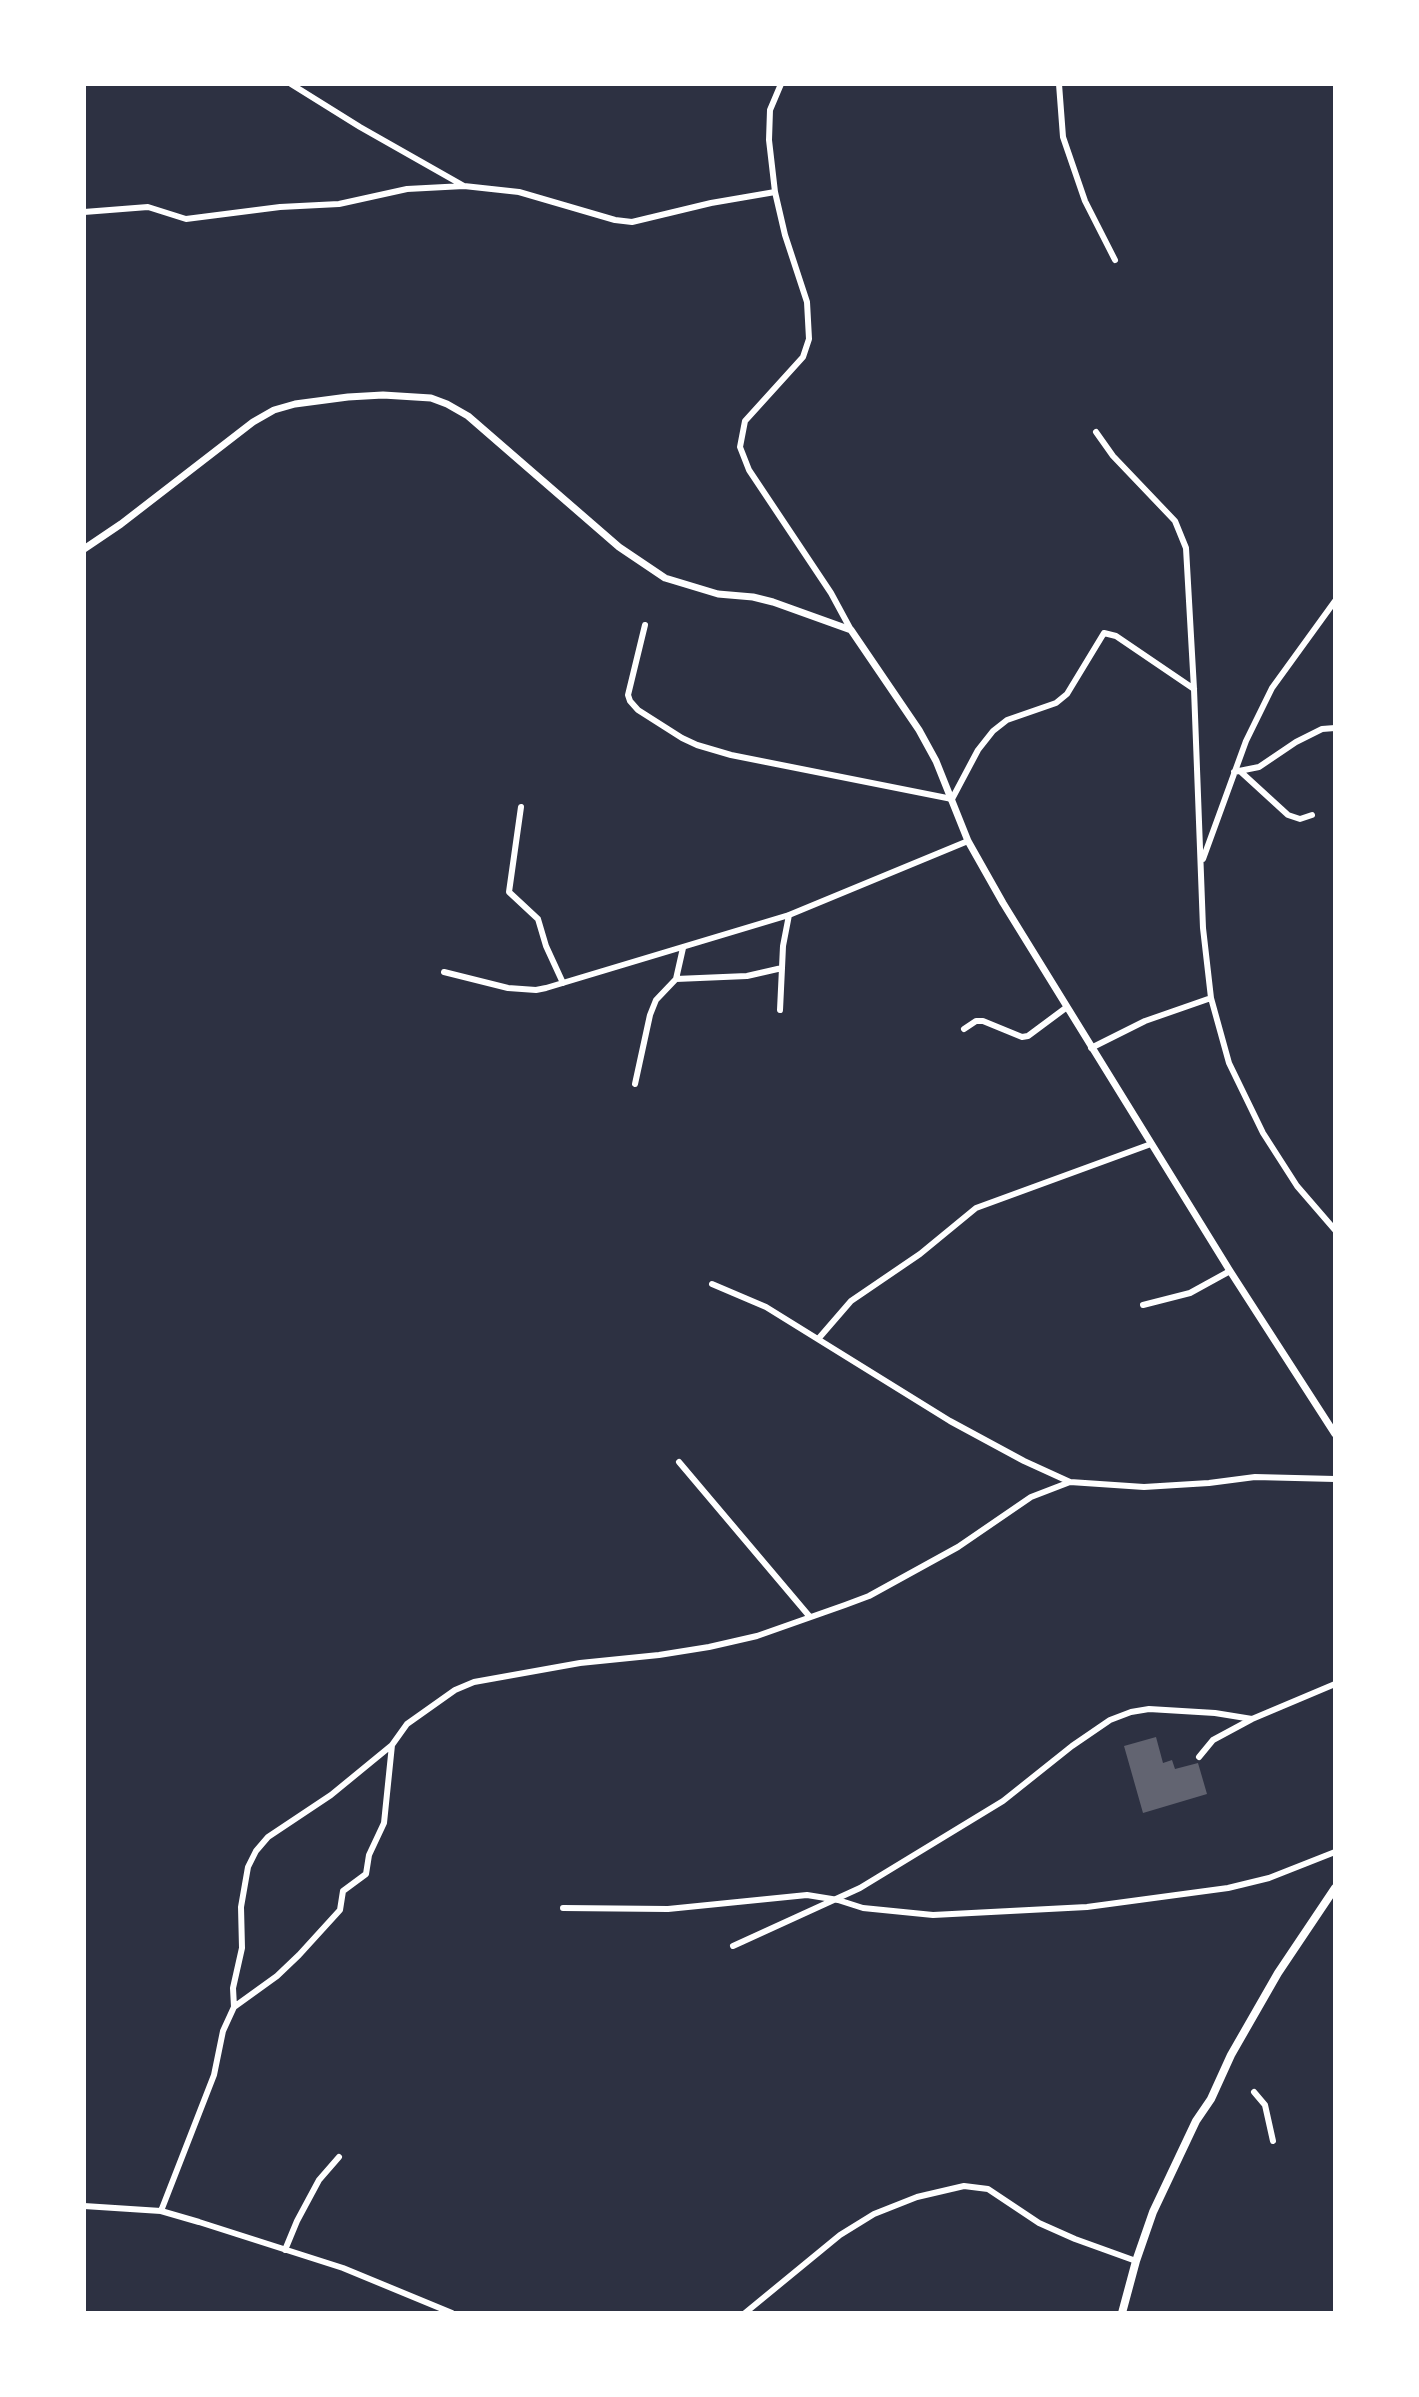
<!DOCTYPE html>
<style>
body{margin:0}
#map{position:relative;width:1419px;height:2397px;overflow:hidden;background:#2d3142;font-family:Poppins,sans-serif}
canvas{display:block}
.frame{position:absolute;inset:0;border:86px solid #fff;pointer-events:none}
</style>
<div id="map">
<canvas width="1419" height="2397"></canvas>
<div class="frame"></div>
</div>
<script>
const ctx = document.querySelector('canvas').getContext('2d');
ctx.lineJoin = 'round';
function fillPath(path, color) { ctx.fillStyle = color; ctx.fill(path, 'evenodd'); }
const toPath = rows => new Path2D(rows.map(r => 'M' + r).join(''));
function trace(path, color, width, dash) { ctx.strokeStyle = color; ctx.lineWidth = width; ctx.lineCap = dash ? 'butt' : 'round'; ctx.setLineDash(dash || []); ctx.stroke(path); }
fillPath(toPath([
 [1156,1737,1163,1763,1172,1760,1175,1769,1198,1763,1207,1794,1143,1813,1124,1746]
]), '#626471');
trace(toPath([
 [291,84,360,127,464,186],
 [781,84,770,110,769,140,775,192,785,235,807,302,809,339,803,357,745,421,740,447,749,470,831,593,851,630],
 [1059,84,1063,137,1085,201,1115,260],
 [84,212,148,207,186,219,280,207,339,204,407,189,464,186,519,192,615,220,632,222,711,203,775,192],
 [1096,432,1113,456,1175,521,1186,548,1194,689,1203,928,1211,998,1229,1063,1263,1133,1297,1186,1335,1230],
 [645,625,628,695,630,701,638,710,682,738,697,745,731,755,952,799,978,750,993,731,1007,720,1056,703,1067,694,1104,633,1116,636,1194,689],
 [1234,772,1259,767,1296,742,1322,729,1335,728],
 [1241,772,1288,815,1300,819,1312,815],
 [521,807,509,892,538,919,546,946,563,983],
 [1203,859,1246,741,1272,688,1335,601],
 [444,972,508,988,536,990,546,988,789,915,968,841],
 [676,979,747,976,782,968,783,946,789,915],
 [780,1010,782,968],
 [964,1029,976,1021,983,1021,1022,1037,1028,1036,1067,1007],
 [1091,1048,1145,1021,1211,998],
 [635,1084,650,1015,656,1000,676,979,683,948],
 [712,1284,766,1307,950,1421,1024,1461,1070,1482,1144,1487,1209,1483,1255,1477,1335,1479],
 [1143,1305,1190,1293,1230,1271],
 [819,1338,851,1301,920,1254,976,1208,1151,1144],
 [679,1462,810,1617],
 [1199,1757,1213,1740,1252,1719],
 [563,1908,668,1909,807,1895,838,1900,863,1908,933,1915,1087,1907,1228,1888,1269,1878,1335,1852],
 [733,1946,860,1888,1003,1801,1072,1746,1110,1720,1131,1712,1149,1709,1215,1713,1252,1719,1335,1684],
 [234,2007,277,1976,299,1955,340,1910,343,1891,366,1874,369,1855,384,1823,392,1745],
 [1254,2092,1265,2105,1273,2141],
 [84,2206,161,2211,199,2222,343,2268,452,2313],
 [161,2211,214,2075,223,2031,234,2007,233,1988,242,1948,241,1907,248,1867,256,1851,268,1837,331,1795,392,1745,407,1724,455,1690,474,1682,580,1663,659,1655,709,1647,757,1636,845,1605,869,1596,958,1547,1031,1497,1070,1482],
 [285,2250,297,2221,319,2180,339,2157],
 [745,2313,840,2235,874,2214,917,2197,964,2186,988,2189,1039,2223,1075,2239,1136,2261]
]), '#fff', 6);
trace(toPath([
 [84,549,121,524,253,422,274,410,295,404,348,397,383,395,431,398,447,404,468,416,619,547,665,578,718,594,753,597,773,602,851,630,919,730,936,761,968,841,1003,903,1230,1271,1335,1434]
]), '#fff', 7);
trace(toPath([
 [1122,2313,1136,2261,1153,2212,1196,2121,1211,2099,1231,2055,1278,1973,1335,1888]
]), '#fff', 8);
</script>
